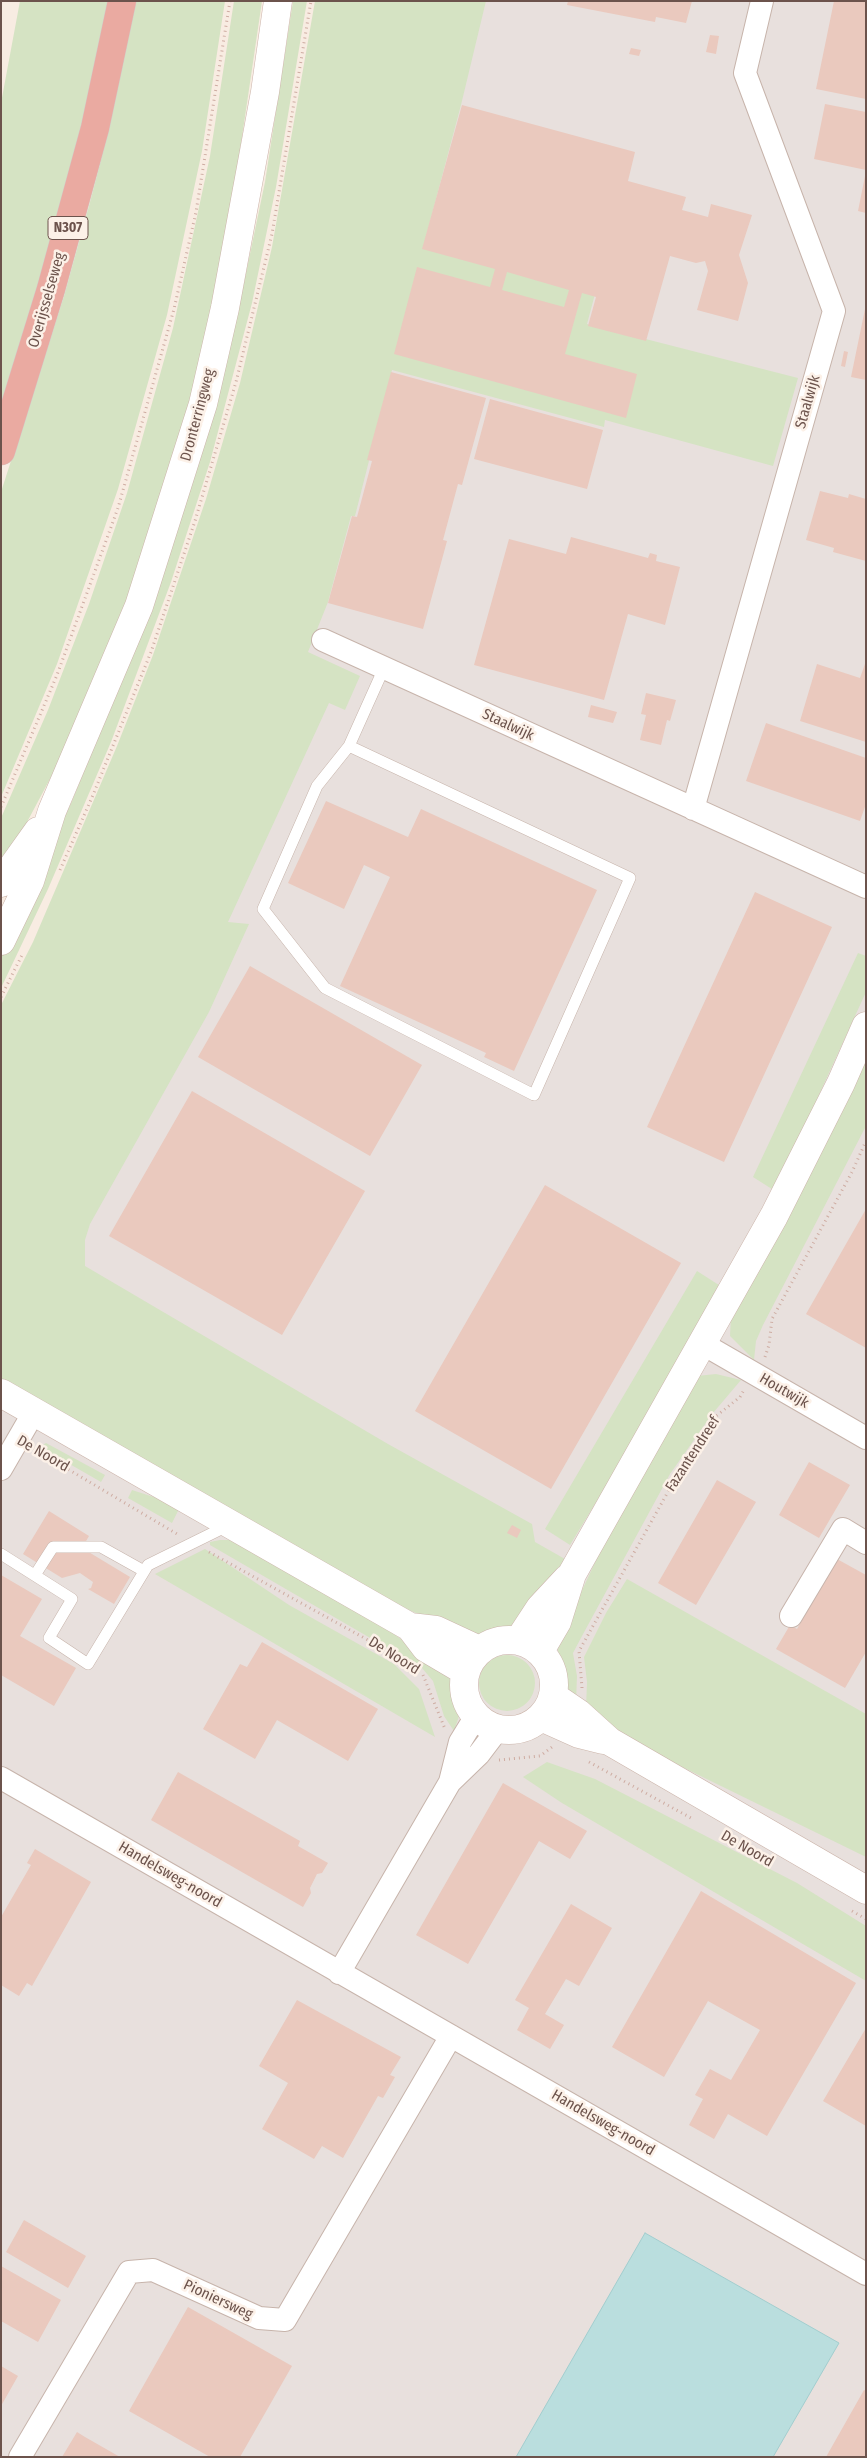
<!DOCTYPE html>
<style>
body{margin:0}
#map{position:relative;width:867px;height:2458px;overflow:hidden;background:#f8ece2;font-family:"Fira Sans Condensed",sans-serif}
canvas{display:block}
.frame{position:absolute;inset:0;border:2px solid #6c534c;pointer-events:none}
</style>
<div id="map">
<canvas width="867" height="2458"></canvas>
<div class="frame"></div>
</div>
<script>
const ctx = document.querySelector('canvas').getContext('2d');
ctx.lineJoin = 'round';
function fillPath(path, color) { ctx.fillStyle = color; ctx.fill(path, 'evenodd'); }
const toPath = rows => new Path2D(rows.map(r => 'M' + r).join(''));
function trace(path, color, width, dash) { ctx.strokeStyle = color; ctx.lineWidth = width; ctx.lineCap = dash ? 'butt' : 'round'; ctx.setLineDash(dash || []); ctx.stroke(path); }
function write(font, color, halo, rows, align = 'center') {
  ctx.font = font + ' "Fira Sans Condensed",sans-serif'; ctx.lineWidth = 5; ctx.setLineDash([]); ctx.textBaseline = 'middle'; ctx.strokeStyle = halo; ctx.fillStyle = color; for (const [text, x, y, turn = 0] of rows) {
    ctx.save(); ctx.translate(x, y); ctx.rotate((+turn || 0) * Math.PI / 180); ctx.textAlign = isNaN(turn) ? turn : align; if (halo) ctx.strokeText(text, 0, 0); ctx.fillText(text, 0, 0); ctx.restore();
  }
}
fillPath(toPath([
 [375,1,866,1,866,2457,1,2457,1,1065,150,736]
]), '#e8e0dd');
fillPath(toPath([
 [20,1,109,1,75,157,43,271,1,410,1,103],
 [136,1,225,1,202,151,167,315,118,489,57,664,1,797,1,492,64,296,90,202,109,129],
 [234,1,262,1,222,273,190,401,131,588,97,677,59,762,1,871,1,818,48,710,89,604,127,493,173,328,210,156],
 [293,1,307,1,276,187,252,303,210,462,171,582,111,742,48,889,1,988,1,954,72,801,139,634,241,297,265,182],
 [315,1,486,1,461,105,423,248,595,294,587,324,798,378,773,466,605,420,604,427,392,370,355,516,351,516,328,602,308,652,360,676,345,710,329,703,228,922,249,924,209,1012,90,1224,85,1240,85,1266,388,1444,532,1524,535,1542,565,1559,517,1624,476,1636,432,1620,377,1596,1,1380,1,1005,33,942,117,746,153,655,206,499,240,383,272,247],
 [858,953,866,956,866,992,775,1191,753,1177],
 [866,1047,866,1126,763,1325,756,1341,754,1360,730,1336,731,1316],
 [697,1271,722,1287,657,1402,570,1545,545,1529],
 [716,1374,741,1380,713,1413,670,1474,582,1636,573,1653,577,1676,576,1702,568,1697,562,1679,557,1644,619,1511,697,1376],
 [46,1443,105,1475,101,1482,40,1447],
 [132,1490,166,1501,179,1509,172,1523,128,1498],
 [220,1540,232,1540,385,1627,451,1677,459,1716,454,1731,444,1716,433,1681,422,1668,210,1545,210,1542],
 [205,1549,289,1605,394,1664,419,1689,435,1737,155,1574],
 [627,1579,866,1714,866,1857,627,1740,586,1708,587,1682,584,1657,606,1613],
 '479 1683a28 28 0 1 1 56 0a28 28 0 1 1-56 0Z',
 [547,1762,595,1779,797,1883,866,1926,866,1981,562,1803,523,1777]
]), '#d5e3c3');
const water = toPath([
 [645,2233,839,2343,773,2457,516,2457,645,2233]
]);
fillPath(water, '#badede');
trace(water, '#a2cecf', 1);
fillPath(toPath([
 [568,1,692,1,686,23,656,17,655,22,567,5],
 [834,1,866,1,866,99,816,89],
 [710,35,719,36,716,54,706,52],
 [631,48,641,50,639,56,629,54],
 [825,104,866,112,866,170,814,159],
 [462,105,635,152,628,181,686,197,682,210,708,217,711,204,752,215,739,255,748,283,738,321,697,310,708,271,705,261,696,263,670,256,646,341,588,326,596,297,582,293,565,354,637,374,626,418,394,354,417,267,490,287,495,269,422,249],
 [507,272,569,290,564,307,502,290],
 [865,176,866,176,866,213,858,211],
 [865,309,866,309,866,380,851,377],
 [844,351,848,352,845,367,841,366],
 [391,372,486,398,462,485,458,484,443,540,447,541,423,629,328,603,352,516,357,517,372,461,367,460],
 [490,399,603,430,587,489,474,459],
 [820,491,848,498,849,494,866,499,866,561,833,552,834,548,806,540],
 [571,537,648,558,650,553,657,555,656,561,680,567,665,625,628,614,604,700,474,665,509,539,566,554],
 [866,661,866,742,800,721,817,664,860,678],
 [646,693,676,700,670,721,667,720,661,745,640,740,646,715,641,714],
 [591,705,617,712,613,723,588,717],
 [766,723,866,758,866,804,860,821,746,781],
 [326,801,408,837,421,809,597,890,514,1071,484,1057,486,1053,340,986,390,877,364,865,344,909,288,883],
 [755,892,832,927,724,1162,647,1127],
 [250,966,422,1065,370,1156,198,1057],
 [192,1091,365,1191,282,1335,109,1236],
 [545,1185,681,1263,551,1489,415,1411],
 [866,1209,866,1348,806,1314],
 [809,1462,850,1485,819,1538,779,1515],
 [717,1480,756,1502,696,1605,658,1583],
 [49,1511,89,1536,82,1548,130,1577,114,1604,88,1589,91,1588,93,1582,80,1573,62,1578,23,1554],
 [512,1525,521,1530,517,1538,507,1533],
 [837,1559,866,1575,866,1652,845,1688,776,1649,790,1625,797,1629],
 [1,1575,42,1599,20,1636,76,1668,54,1706,1,1675],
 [262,1642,378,1709,348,1761,277,1720,255,1759,203,1729,240,1664,247,1667],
 [178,1772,300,1841,298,1846,328,1863,322,1873,317,1874,310,1888,311,1893,303,1907,151,1820],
 [503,1783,587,1831,570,1859,539,1841,468,1964,416,1935],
 [35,1849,91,1882,32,1986,27,1983,19,1996,1,1985,1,1917,31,1865,27,1863],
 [701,1891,856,1983,767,2136,728,2114,714,2139,689,2125,703,2099,695,2095,710,2069,731,2080,760,2030,708,2001,664,2077,612,2047],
 [571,1904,612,1928,579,1986,566,1979,545,2014,564,2025,550,2049,517,2030,529,2008,515,2000],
 [297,2000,401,2057,390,2075,395,2077,383,2098,378,2096,343,2158,322,2146,314,2159,262,2129,288,2083,259,2066],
 [866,2028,866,2126,823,2101],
 [24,2220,86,2256,68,2288,6,2252],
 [1,2266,61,2300,38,2342,1,2321],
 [188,2307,292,2366,240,2457,210,2457,129,2411],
 [1,2366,18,2376,1,2406],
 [864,2390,866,2391,866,2457,826,2457],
 [77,2432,85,2437,120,2457,62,2457]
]), '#eac9be');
const lane = toPath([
 [349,746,630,878,534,1095,325,988,263,909,317,786,349,746,384,668],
 [1,1554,72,1599,49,1638,88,1664,148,1565,227,1526],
 [35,1575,53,1547,101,1547,144,1571]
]);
const street = toPath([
 [323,640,866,887],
 [693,809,834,311,745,73,762,1],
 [703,1344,866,1438],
 [1,1469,34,1412],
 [791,1616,843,1529,866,1543],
 [1,1778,866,2274],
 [450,1782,460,1742,476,1716],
 [339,1973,450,1782,479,1754,498,1729],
 [20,2457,129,2272,153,2270,259,2318,285,2320,451,2036]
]);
const secondary = toPath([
 [1,883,38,831],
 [1,941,30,881,52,811,139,606,203,404,225,308,265,92,278,1],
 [1,1393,410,1627,436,1630,479,1650],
 [410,1627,426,1648,465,1671],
 '464 1685a45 45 0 1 1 90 0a45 45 0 1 1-90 0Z',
 [519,1640,540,1608,567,1579],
 [540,1651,557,1622,572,1574,774,1216,841,1083,866,1026],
 [553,1696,578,1713,609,1741,866,1890],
 [541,1717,579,1734,603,1740]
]);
const highway = toPath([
 [1,451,51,289,95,128,122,1]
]);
trace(lane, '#c7b4ab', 12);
trace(street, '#c7b4ab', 24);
trace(secondary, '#ccb5ab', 29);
trace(highway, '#d3cbc9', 29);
trace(toPath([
 [1,807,57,675,118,508,174,309,196,212,230,1],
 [60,870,93,795,151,652,195,521,236,382,272,234,311,1],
 [1,997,23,953],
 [765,1357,769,1345,772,1319,852,1172,866,1141],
 [34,1449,177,1534],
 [209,1552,404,1660],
 [423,1675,445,1729],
 [582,1688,579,1651,683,1465,715,1417,740,1397,744,1390],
 [499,1760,540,1756,552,1747],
 [589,1762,691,1818],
 [852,1911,866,1919]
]), '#ceaca2', 3, [1, 4]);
trace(lane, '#fff', 11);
trace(street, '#fff', 22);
trace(secondary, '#fff', 28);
trace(highway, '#eaaaa1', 28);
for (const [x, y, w] of [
 [68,228,40]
]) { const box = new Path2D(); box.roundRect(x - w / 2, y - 11.5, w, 23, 4); ctx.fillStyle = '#fcf1e8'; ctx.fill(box); trace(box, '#6c534c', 1); }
write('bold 14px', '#6c534c', null, [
 ["N307",68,228]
]);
write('15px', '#6c534c', '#fcf1e8', [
 ["Overijsselseweg",47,300,-74],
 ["Staalwijk",808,402,-74],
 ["Dronterringweg",198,415,-75],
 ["Staalwijk",508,725,25],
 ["Houtwijk",784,1391,30],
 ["De Noord",43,1454,30],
 ["Fazantendreef",693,1454,-57],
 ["De Noord",394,1656,32],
 ["De Noord",747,1849,30],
 ["Handelsweg-noord",170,1875,30],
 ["Handelsweg-noord",603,2123,30],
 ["Pioniersweg",218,2300,25]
]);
</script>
